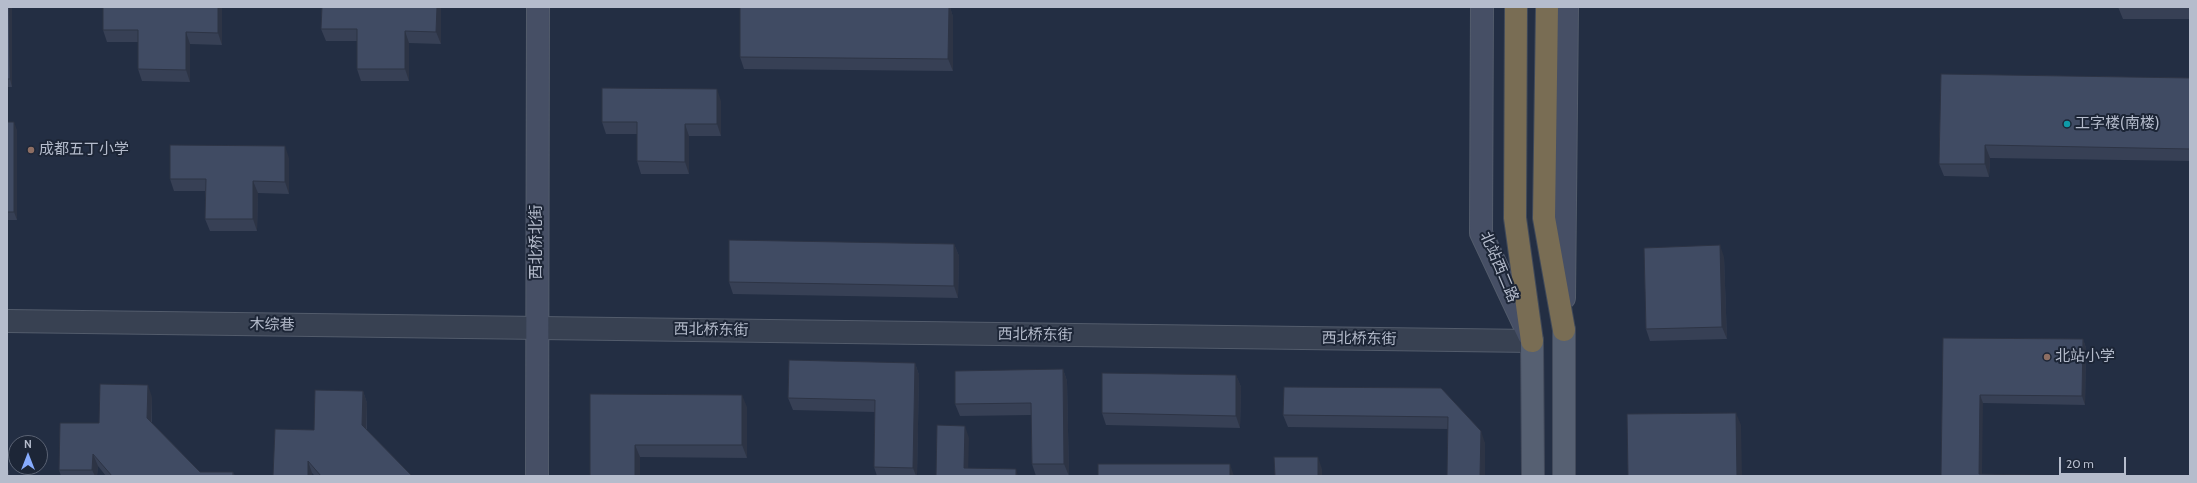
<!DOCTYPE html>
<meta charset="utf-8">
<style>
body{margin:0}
#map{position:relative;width:2197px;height:483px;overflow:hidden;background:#232e43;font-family:Cabin,sans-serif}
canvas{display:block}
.frame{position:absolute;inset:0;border:8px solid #b5bccc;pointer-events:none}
.north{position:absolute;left:8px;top:435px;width:40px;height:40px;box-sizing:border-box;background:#1d2637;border:1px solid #5a6273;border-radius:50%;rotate:0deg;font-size:11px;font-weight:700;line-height:16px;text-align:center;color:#b5bccc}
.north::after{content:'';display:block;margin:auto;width:14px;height:18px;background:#87acff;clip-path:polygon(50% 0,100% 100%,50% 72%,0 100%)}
.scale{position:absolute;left:2059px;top:457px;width:67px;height:18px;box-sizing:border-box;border:2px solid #b5bccc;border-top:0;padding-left:5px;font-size:12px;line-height:14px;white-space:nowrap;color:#b5bccc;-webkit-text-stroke:3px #1d2637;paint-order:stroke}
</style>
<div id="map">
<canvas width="2197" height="483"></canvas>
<div class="frame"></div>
<div class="north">N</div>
<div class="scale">20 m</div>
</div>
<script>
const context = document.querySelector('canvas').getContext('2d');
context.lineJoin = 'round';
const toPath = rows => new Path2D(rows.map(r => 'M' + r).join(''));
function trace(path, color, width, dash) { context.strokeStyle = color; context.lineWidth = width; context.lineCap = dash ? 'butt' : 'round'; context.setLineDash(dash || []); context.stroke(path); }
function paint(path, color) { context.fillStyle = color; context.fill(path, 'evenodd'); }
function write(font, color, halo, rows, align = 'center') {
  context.font = font + ' Cabin,"Noto Sans SC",sans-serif'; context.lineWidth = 4; context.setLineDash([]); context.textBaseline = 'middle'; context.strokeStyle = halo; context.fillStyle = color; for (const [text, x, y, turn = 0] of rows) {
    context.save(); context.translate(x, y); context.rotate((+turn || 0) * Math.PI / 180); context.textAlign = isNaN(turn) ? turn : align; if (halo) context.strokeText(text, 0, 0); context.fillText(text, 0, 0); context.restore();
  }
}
const street = toPath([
 [7,321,1532,341]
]);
const secondary = toPath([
 [1482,7,1481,233,1529,335],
 [1564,298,1567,7],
 [537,476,538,7]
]);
const primary = toPath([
 [1564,330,1564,476],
 [1532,341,1533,476]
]);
const highway = toPath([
 [1516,7,1515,218,1532,341],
 [1547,7,1544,218,1564,330]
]);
const wall = toPath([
 [7,7,12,7,12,87,7,87],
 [103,7,222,7,222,45,190,44,190,82,142,81,138,69,138,42,107,42,103,30],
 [322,7,441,7,441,44,409,43,409,81,361,81,357,69,357,41,326,41,321,29],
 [740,7,950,7,953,17,953,71,744,69,740,57],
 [2118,7,2190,7,2190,19,2123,19],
 [1941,74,2190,78,2190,161,1990,158,1989,177,1944,176,1939,164],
 [721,101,721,136,689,136,689,174,641,174,637,161,637,134,606,134,602,122],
 [7,122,17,130,17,220,7,220],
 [289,158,289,194,258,193,257,231,210,231,205,219,205,191,174,191,170,179],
 [954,244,959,256,958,298,733,294,729,282],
 [1724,257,1727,339,1650,341,1646,329],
 [1943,338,2083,339,2086,348,2085,405,1983,403,1941,476],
 [915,363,919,375,917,476,877,476,874,467,875,412,793,410,788,398],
 [1063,369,1067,381,1069,476,1036,476,1032,464,1031,415,960,416,955,404],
 [1236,375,1241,387,1240,428,1106,425,1102,413],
 [1441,388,1485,443,1485,476,1447,476,1448,429,1288,427,1283,415],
 [363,391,367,403,367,430,412,476,315,476,312,473,312,476,273,476,314,430],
 [590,394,747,407,747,458,640,457,640,476,590,476],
 [152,397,152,423,200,472,233,472,235,476,106,476,98,466,97,476,61,476,59,470,99,423]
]);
const shadedWall = toPath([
 [9,7,12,7,12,87,10,79],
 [218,7,222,7,222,45,218,33],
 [437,7,441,7,441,44,436,32],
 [949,7,950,7,953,17,953,71,948,59],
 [405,31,409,43,409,81,405,69],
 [186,32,190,44,190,82,186,70],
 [717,89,721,101,721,136,717,124],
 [14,122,17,130,17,220,14,212],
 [685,124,689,136,689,174,685,162],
 [1985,145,1990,158,1989,177,1985,164],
 [285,146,289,158,289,194,285,182],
 [253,181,258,193,257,231,253,219],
 [954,244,959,256,958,298,954,286],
 [1720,245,1724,257,1727,339,1722,327],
 [2083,339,2086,348,2085,405,2082,396],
 [915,363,919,375,917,476,916,476,913,468],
 [1063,369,1067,381,1069,476,1064,464],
 [1236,375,1241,387,1240,428,1236,416],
 [148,385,152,397,151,430,147,418],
 [363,391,367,403,366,437,362,425],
 [742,395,747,407,747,458,742,445],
 [1980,395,1983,403,1982,476,1979,474],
 [1736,413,1741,425,1742,476,1737,476],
 [965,426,969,438,968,476,964,468],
 [1481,431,1485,443,1485,476,1480,476],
 [635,445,640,457,640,476,635,476],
 [93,454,98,466,97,476,95,476,92,470],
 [1318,457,1322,469,1322,476,1318,476],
 [308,461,312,473,312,476,308,476],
 [1230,464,1234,476,1230,476],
 [1016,469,1018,476,1016,476]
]);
const building = toPath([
 [7,7,9,7,10,79,7,79,7,7],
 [103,7,218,7,218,33,186,32,186,70,138,69,138,30,103,30,103,7],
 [322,7,437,7,436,32,405,31,405,69,357,69,357,29,321,29,322,7],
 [740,7,949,7,948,59,740,57,740,7],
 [1941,74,2190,78,2190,149,1985,145,1985,164,1939,164,1941,74],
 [602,88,717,89,717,124,685,124,685,162,637,161,637,122,602,122,602,88],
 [7,122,14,122,14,212,7,212,7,122],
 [170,145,285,146,285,182,253,181,253,219,205,219,206,179,170,179,170,145],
 [729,240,954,244,954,286,729,282,729,240],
 [1720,245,1722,327,1646,329,1644,248,1720,245],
 [1943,338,2083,339,2082,396,1980,395,1979,474,2079,476,1941,476,1943,338],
 [789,360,915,363,913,468,874,467,875,400,788,398,789,360],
 [1063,369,1064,464,1032,464,1031,403,955,404,955,371,1063,369],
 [1102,373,1236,375,1236,416,1102,413,1102,373],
 [100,384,148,385,147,418,200,472,233,472,233,476,112,476,93,454,92,470,59,470,60,423,99,423,100,384],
 [1284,387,1441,388,1481,431,1480,476,1447,476,1448,417,1283,415,1284,387],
 [315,390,363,391,362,425,412,476,321,476,308,461,308,476,273,476,275,429,314,430,315,390],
 [590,394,742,395,742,445,635,445,635,476,590,476,590,394],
 [1736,413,1737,476,1628,476,1627,414,1736,413],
 [937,425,965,426,964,468,1016,469,1016,476,936,476,937,425],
 [1274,457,1318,457,1318,476,1275,476,1274,457],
 [1098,464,1230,464,1230,476,1098,476,1098,464],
 [7,470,9,470,9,476,7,476,7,470]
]);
const markers = [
 [2067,124,4,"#0f9aa8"],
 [31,150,4,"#8d6e63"],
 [2047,357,4,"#8d6e63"]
];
const poiNames = [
 ["工字楼(南楼)",2075,124],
 ["成都五丁小学",39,150],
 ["北站小学",2055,357]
];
const streetNames = [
 ["西北桥北街",537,242,-90],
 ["北站西二路",1499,267,67],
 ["木综巷",272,325,1],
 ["西北桥东街",711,330,1],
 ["西北桥东街",1035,335,1],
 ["西北桥东街",1359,339,1]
];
trace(street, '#535c6c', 24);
trace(secondary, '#535c6c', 24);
trace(primary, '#424a5b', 24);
trace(highway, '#404959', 24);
trace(street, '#384152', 22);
trace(secondary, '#464f65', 22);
trace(primary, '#566072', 22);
trace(highway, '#796d54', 22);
paint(wall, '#374055');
paint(shadedWall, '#2d3445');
paint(building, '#404b63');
trace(building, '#2d3445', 1);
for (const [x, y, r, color] of markers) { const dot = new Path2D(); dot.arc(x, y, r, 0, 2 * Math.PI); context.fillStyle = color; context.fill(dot); trace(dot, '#1d2637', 1.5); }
write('15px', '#b5bccc', '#1d2637', poiNames, 'left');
write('15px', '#b5bccc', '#1d2637', streetNames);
</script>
